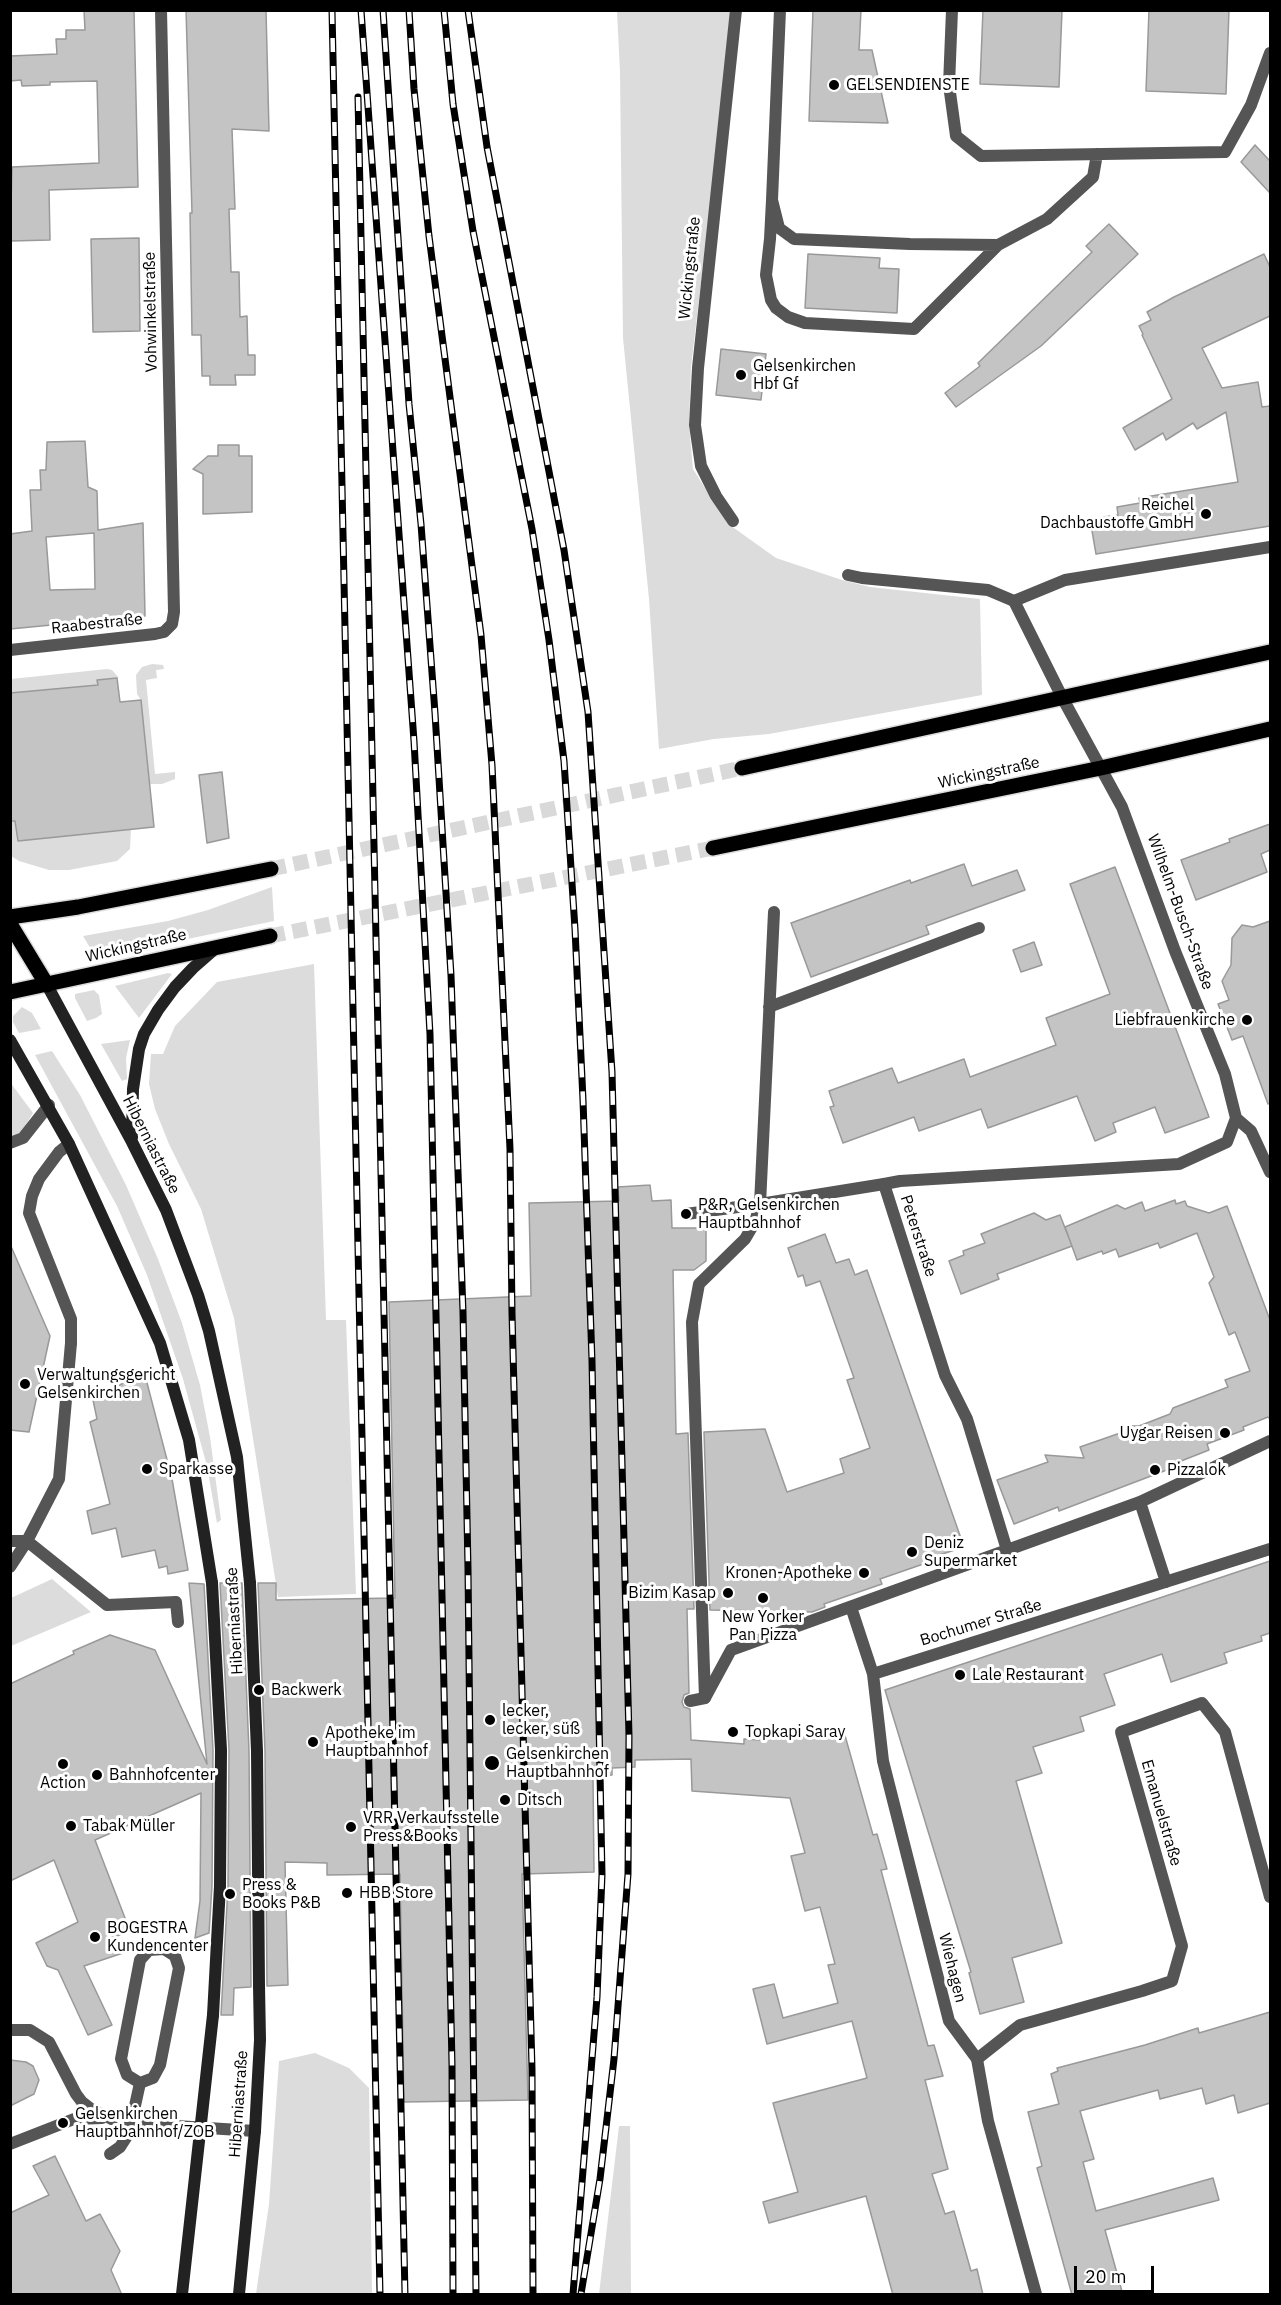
<!DOCTYPE html>
<meta charset="utf-8">
<style>
body{margin:0}
#map{position:relative;width:1281px;height:2305px;overflow:hidden;background:#fff;font-family:"IBM Plex Sans",sans-serif}
canvas{display:block}
.frame{position:absolute;inset:0;border:12px solid #000;pointer-events:none}
.scale{position:absolute;left:1074px;top:2266px;width:80px;height:27px;box-sizing:border-box;border:3px solid #000;border-top:0;padding-left:8px;font-size:18px;line-height:21px;white-space:nowrap;color:#000;-webkit-text-stroke:4px #fff;paint-order:stroke}
</style>
<div id="map">
<canvas width="1281" height="2305"></canvas>
<div class="frame"></div>
<div class="scale">20 m</div>
</div>
<script>
const context = document.querySelector('canvas').getContext('2d');
context.lineJoin = 'round';
function paint(path, color) { context.fillStyle = color; context.fill(path, 'evenodd'); }
const toPath = rows => new Path2D(rows.map(r => 'M' + r).join(''));
function trace(path, color, width, dash) { context.strokeStyle = color; context.lineWidth = width; context.lineCap = dash ? 'butt' : 'round'; context.setLineDash(dash || []); context.stroke(path); }
function write(font, color, halo, rows, align = 'center') {
  context.font = font + ' "IBM Plex Sans",sans-serif'; context.lineWidth = 6; context.setLineDash([]); context.textBaseline = 'middle'; context.strokeStyle = halo; context.fillStyle = color; for (const [text, x, y, turn = 0] of rows) {
    context.save(); context.translate(x, y); context.rotate((+turn || 0) * Math.PI / 180); context.textAlign = isNaN(turn) ? turn : align; if (halo) context.strokeText(text, 0, 0); context.fillText(text, 0, 0); context.restore();
  }
}
const green = toPath([
 [617,11,733,11,691,367,689,424,693,469,727,523,776,558,842,580,870,587,980,599,982,695,769,734,714,739,659,749,649,599,623,338,620,72],
 [152,664,163,665,164,669,156,670,157,678,146,680,155,774,175,772,175,779,162,784,150,784,141,700,137,694,136,675,142,667],
 [107,669,112,670,119,678,97,680,98,685,11,693,11,679],
 [11,821,15,821,18,841,131,829,130,849,117,861,69,870,49,870,19,861,11,856],
 [272,887,274,921,106,956,95,956,83,936,168,921,208,910],
 [314,964,326,1320,346,1320,356,1594,278,1597,234,1318,201,1209,169,1144,155,1109,149,1084,151,1054,163,1054,175,1026,217,982],
 [168,973,172,974,139,1018,115,986],
 [94,990,99,995,102,1014,96,1018,87,1021,75,998,75,994],
 [22,1007,32,1013,41,1029,19,1033,13,1022,13,1016],
 [130,1040,126,1058,127,1079,122,1081,101,1044],
 [52,1051,80,1095,126,1185,158,1259,182,1323,200,1385,210,1437,221,1520,217,1523,207,1466,183,1379,147,1275,117,1206,35,1055],
 [10,1082,33,1113,22,1131,11,1139],
 [52,1579,91,1612,11,1646,11,1598],
 [315,2053,349,2068,369,2088,372,2294,256,2294,269,2204,279,2061],
 [619,2126,630,2126,631,2294,599,2294]
]);
const building = toPath([
 [84,10,134,10,138,187,49,190,50,240,10,241,12,167,99,163,97,81,50,82,50,85,22,86,21,80,10,81,10,56,57,54,56,39,66,39,66,30,85,30,84,10],
 [186,10,266,10,269,131,232,129,235,209,229,209,231,272,239,272,240,317,247,316,248,355,255,355,255,375,235,375,236,385,210,385,210,376,202,376,201,335,192,335,190,213,192,213,186,10],
 [813,10,861,10,859,50,872,50,888,123,809,121,813,10],
 [983,10,1062,10,1059,87,980,84,983,10],
 [1149,10,1229,10,1226,94,1146,91,1149,10],
 [1255,145,1270,161,1270,193,1241,162,1255,145],
 [1109,224,1138,254,1041,346,956,407,945,393,980,366,978,363,1092,252,1086,246,1109,224],
 [139,238,140,331,93,332,91,239,139,238],
 [808,254,880,258,879,268,899,269,897,313,805,308,808,254],
 [1264,254,1270,267,1270,316,1202,348,1222,388,1258,382,1262,407,1270,406,1270,526,1096,554,1090,519,1118,515,1117,507,1140,503,1139,498,1238,482,1226,412,1197,429,1193,423,1166,440,1163,433,1135,450,1123,428,1172,399,1142,335,1143,334,1139,326,1151,320,1147,312,1174,297,1264,254],
 [721,349,766,354,761,400,716,395,721,349],
 [85,441,88,487,97,491,98,530,143,523,145,616,10,629,10,534,32,531,30,490,41,490,40,470,46,470,47,442,85,441],
 [94,533,95,589,50,590,46,537,94,533],
 [218,445,239,445,239,456,252,456,252,512,203,514,203,474,193,469,208,456,218,456,218,445],
 [117,678,120,702,141,700,154,827,18,841,15,821,10,821,10,693,98,685,97,680,117,678],
 [222,772,229,838,207,843,199,775,222,772],
 [1270,824,1270,850,1261,854,1267,872,1196,900,1181,860,1230,842,1229,839,1270,824],
 [964,864,972,886,1017,870,1025,890,926,926,929,934,811,977,791,923,910,880,911,883,964,864],
 [1115,867,1209,1117,1165,1133,1155,1107,1113,1123,1116,1132,1095,1141,1077,1096,988,1128,981,1109,919,1131,914,1117,843,1143,830,1107,834,1106,829,1091,892,1068,898,1083,964,1059,970,1077,1056,1045,1046,1018,1110,994,1070,884,1115,867],
 [1270,921,1270,1103,1268,1104,1243,1036,1232,1040,1218,1004,1229,1000,1222,981,1231,965,1232,938,1242,925,1253,927,1270,921],
 [1034,942,1042,965,1021,972,1013,950,1034,942],
 [650,1185,652,1201,671,1200,672,1228,706,1228,706,1261,694,1270,673,1270,676,1434,688,1433,694,1609,687,1609,689,1693,684,1695,682,1702,684,1707,690,1709,691,1740,744,1744,744,1739,760,1740,760,1733,820,1738,844,1732,873,1835,877,1834,887,1869,881,1870,928,2046,934,2045,943,2076,925,2080,948,2169,932,2174,945,2214,954,2211,971,2271,977,2269,983,2295,893,2295,866,2196,769,2223,763,2202,798,2192,773,2103,867,2078,852,2021,767,2044,753,1989,774,1984,783,2018,838,2003,828,1965,835,1964,820,1907,805,1911,791,1856,805,1853,790,1798,692,1791,691,1759,635,1760,635,1767,612,1768,612,1775,593,1776,594,1872,522,1874,528,2100,404,2102,400,1874,327,1875,327,1863,285,1862,288,1985,267,1986,265,1751,258,1583,276,1583,276,1600,395,1598,389,1302,531,1296,529,1203,619,1201,618,1187,650,1185],
 [1175,1200,1176,1204,1185,1201,1187,1206,1209,1213,1227,1206,1270,1320,1270,1419,1268,1417,1243,1427,1244,1430,1207,1444,1209,1450,1171,1465,1172,1468,1059,1511,1058,1507,1014,1524,997,1480,1048,1462,1045,1455,1084,1458,1080,1447,1123,1432,1121,1426,1139,1426,1170,1414,1173,1408,1228,1387,1225,1380,1250,1371,1235,1332,1229,1335,1209,1283,1214,1277,1197,1233,1160,1248,1158,1243,1119,1257,1116,1249,1103,1254,1102,1251,1077,1260,1065,1227,1117,1205,1125,1209,1142,1202,1145,1211,1175,1200],
 [1034,1213,1046,1220,1060,1215,1072,1246,997,1274,999,1279,961,1294,949,1261,964,1255,963,1251,985,1243,981,1234,1034,1213],
 [825,1234,836,1263,849,1259,855,1275,867,1270,964,1547,930,1558,932,1561,880,1579,882,1584,824,1604,825,1607,812,1612,710,1610,704,1432,765,1429,787,1492,844,1473,840,1459,870,1448,847,1380,854,1378,820,1281,806,1286,803,1275,798,1277,788,1248,825,1234],
 [10,1244,50,1336,29,1432,10,1430,10,1244],
 [146,1379,172,1479,188,1570,168,1574,167,1566,159,1568,155,1550,122,1557,116,1528,92,1534,87,1511,110,1504,90,1422,97,1419,93,1400,106,1397,104,1390,122,1384,122,1382,146,1379],
 [1270,1561,1270,1633,1261,1636,1262,1641,1224,1653,1227,1663,1171,1682,1162,1654,1104,1674,1115,1705,1080,1717,1084,1731,1033,1747,1042,1773,1016,1781,1062,1943,1012,1958,1024,2002,980,2014,969,1973,971,1972,885,1690,1270,1561],
 [189,1583,204,1584,213,1750,212,1886,209,1933,195,1938,200,1901,201,1793,95,1840,130,1931,117,1936,123,1953,84,1966,112,2025,88,2035,58,1970,47,1966,36,1943,78,1922,54,1860,10,1881,10,1684,74,1654,73,1651,110,1635,155,1650,207,1764,189,1583],
 [220,1583,242,1583,249,1751,251,1987,234,1988,233,2015,221,2015,228,1886,229,1750,220,1583],
 [1270,2012,1270,2103,1238,2113,1234,2095,1206,2104,1202,2088,1160,2099,1158,2090,1080,2111,1094,2159,1083,2162,1096,2211,1213,2178,1219,2200,1105,2230,1123,2295,1072,2295,1037,2168,1042,2166,1028,2112,1059,2104,1051,2074,1058,2071,1057,2068,1145,2045,1198,2028,1199,2033,1270,2012],
 [10,2060,26,2062,33,2066,39,2080,34,2094,10,2106,10,2060],
 [55,2156,86,2221,100,2214,120,2251,111,2270,122,2295,10,2295,10,2213,49,2195,33,2166,55,2156]
]);
const primaryTunnel = toPath([
 [271,869,742,768],
 [270,936,713,848]
]);
const lane = toPath([
 [952,10,949,85,956,136,981,156,1225,152,1251,105,1270,53],
 [772,200,779,228,794,239,910,244,998,245,914,329,805,323,788,317,776,308,771,300,766,275,770,239,772,200,780,10],
 [998,245,1047,219,1093,177,1097,154],
 [733,521,716,496,701,466,695,425,698,368,736,10],
 [848,575,862,578,988,590,1014,601,1065,580,1270,547],
 [769,1007,979,928],
 [10,1143,23,1138,49,1105],
 [69,1144,59,1152,39,1179,32,1196,29,1213,71,1319,71,1343],
 [686,1214,760,1204,774,912],
 [705,1698,692,1322,699,1284,745,1239,755,1222,760,1204,884,1184],
 [164,1949,175,1956,179,1968,160,2065,153,2078,140,2083,127,2075,121,2059,140,1960,149,1950,164,1949],
 [10,2030,30,2030,49,2042,76,2094,82,2102,91,2109,112,2119],
 [977,2059,1020,2025,1142,1991,1172,1981,1182,1946,1121,1732,1202,1703,1225,1732,1270,1897],
 [176,2126,255,2131],
 [10,2144,74,2119,102,2118],
 [110,2154,120,2147,129,2133,140,2083]
]);
const street = toPath([
 [1014,601,1063,699,1122,807,1175,951,1225,1074,1236,1118,1251,1131,1270,1172],
 [10,650,155,634,164,632,172,624,174,612,161,10],
 [1140,1502,1166,1582],
 [10,1541,27,1541],
 [27,1541,107,1605,176,1602,178,1622],
 [1007,1550,967,1419,945,1375,884,1184,900,1181,1179,1164,1227,1142,1236,1118],
 [10,1567,27,1541,59,1479,71,1343],
 [851,1607,873,1674,1270,1549],
 [873,1674,883,1761,949,2021,977,2059,988,2121,1036,2294],
 [690,1701,705,1698,731,1650,1140,1502,1270,1441]
]);
const secondary = toPath([
 [47,985,132,1142,166,1210,198,1295,209,1331,237,1457,250,1583],
 [10,1040,69,1144,160,1343,189,1440,212,1583],
 [132,1138,133,1089,139,1049,144,1034,158,1010,175,987,193,968,217,947],
 [182,2294,213,2015],
 [239,2294,255,2131,260,2040,259,1986]
]);
const primary = toPath([
 [742,768,1270,652],
 [713,848,1101,768,1270,729],
 [10,917,78,907,271,869],
 [10,924,47,985],
 [10,992,270,936]
]);
const rail = toPath([
 [332,10,380,2294],
 [361,10,414,741,430,1034,452,2064,453,2294],
 [383,10,409,404,421,524,435,713,451,975,463,1312,468,1569,476,2294],
 [409,10,414,89,429,236,481,635,492,765,510,1149,512,1313,532,2069,533,2294],
 [444,10,453,104,473,231,532,529,549,640,564,761,575,929,583,1100,592,1361,602,1875,597,1997,573,2294],
 [468,10,487,147,564,550,588,712,612,1072,629,1736,628,1874,614,2059,600,2179,581,2294],
 [358,97,405,2294]
]);
const laneBridge = toPath([
 [112,2119,176,2126]
]);
const secondaryBridge = toPath([
 [212,1583,221,1750,220,1886,213,2015],
 [250,1583,257,1751,259,1986]
]);
const markers = [
 [834,85,6,"#000"],
 [741,375,6,"#000"],
 [1206,514,6,"#000"],
 [1247,1020,6,"#000"],
 [686,1214,6,"#000"],
 [25,1384,6,"#000"],
 [1225,1433,6,"#000"],
 [147,1469,6,"#000"],
 [1155,1470,6,"#000"],
 [912,1552,6,"#000"],
 [864,1573,6,"#000"],
 [728,1593,6,"#000"],
 [763,1598,6,"#000"],
 [960,1675,6,"#000"],
 [259,1690,6,"#000"],
 [490,1720,6,"#000"],
 [733,1732,6,"#000"],
 [313,1742,6,"#000"],
 [492,1763,8,"#000"],
 [63,1764,6,"#000"],
 [97,1775,6,"#000"],
 [505,1800,6,"#000"],
 [71,1826,6,"#000"],
 [351,1827,6,"#000"],
 [347,1893,6,"#000"],
 [230,1894,6,"#000"],
 [95,1937,6,"#000"],
 [63,2123,6,"#000"]
];
const poiNames = [
 ["GELSENDIENSTE",846,85],
 ["Gelsenkirchen",753,366],
 ["Hbf Gf",753,384],
 ["Reichel",1194,505,"right"],
 ["Dachbaustoffe GmbH",1194,523,"right"],
 ["Liebfrauenkirche",1235,1020,"right"],
 ["P&R, Gelsenkirchen",698,1205],
 ["Hauptbahnhof",698,1223],
 ["Verwaltungsgericht",37,1375],
 ["Gelsenkirchen",37,1393],
 ["Uygar Reisen",1213,1433,"right"],
 ["Sparkasse",159,1469],
 ["Pizzalok",1167,1470],
 ["Deniz",924,1543],
 ["Supermarket",924,1561],
 ["Kronen-Apotheke",852,1573,"right"],
 ["Bizim Kasap",716,1593,"right"],
 ["New Yorker",763,1617,"center"],
 ["Pan Pizza",763,1635,"center"],
 ["Lale Restaurant",972,1675],
 ["Backwerk",271,1690],
 ["lecker,",502,1711],
 ["lecker, süß",502,1729],
 ["Topkapi Saray",745,1732],
 ["Apotheke im",325,1733],
 ["Hauptbahnhof",325,1751],
 ["Gelsenkirchen",506,1754],
 ["Hauptbahnhof",506,1772],
 ["Bahnhofcenter",109,1775],
 ["Action",63,1783,"center"],
 ["Ditsch",517,1800],
 ["VRR Verkaufsstelle",363,1818],
 ["Press&Books",363,1836],
 ["Tabak Müller",83,1826],
 ["Press &",242,1885],
 ["Books P&B",242,1903],
 ["HBB Store",359,1893],
 ["BOGESTRA",107,1928],
 ["Kundencenter",107,1946],
 ["Gelsenkirchen",75,2114],
 ["Hauptbahnhof/ZOB",75,2132]
];
const streetNames = [
 ["Wickingstraße",690,268,-84],
 ["Vohwinkelstraße",151,312,-91],
 ["Raabestraße",97,624,-6],
 ["Wickingstraße",989,773,-12],
 ["Wilhelm-Busch-Straße",1180,912,70],
 ["Wickingstraße",136,946,-13],
 ["Hiberniastraße",151,1145,63],
 ["Peterstraße",918,1236,72],
 ["Hiberniastraße",235,1621,-93],
 ["Bochumer Straße",981,1623,-17],
 ["Emanuelstraße",1161,1813,74],
 ["Wiehagen",952,1968,76],
 ["Hiberniastraße",239,2104,-86]
];
paint(green, '#dcdcdc');
paint(building, '#c4c4c4');
trace(building, '#999', 1.5);
trace(primaryTunnel, '#d9d9d9', 15, [15, 8]);
trace(primary, '#dbdbdb', 18);
trace(lane, '#555', 12);
trace(street, '#555', 12);
trace(secondary, '#222', 12);
trace(primary, '#000', 15);
trace(rail, '#000', 7);
trace(rail, '#fff', 4.5, [14]);
trace(laneBridge, '#555', 12);
trace(secondaryBridge, '#222', 12);
for (const [x, y, r, color] of markers) { const dot = new Path2D(); dot.arc(x, y, r, 0, 2 * Math.PI); context.fillStyle = color; context.fill(dot); trace(dot, '#fff', 2); }
write('16px', '#000', '#fff', poiNames, 'left');
write('16px', '#000', '#fff', streetNames);
</script>
